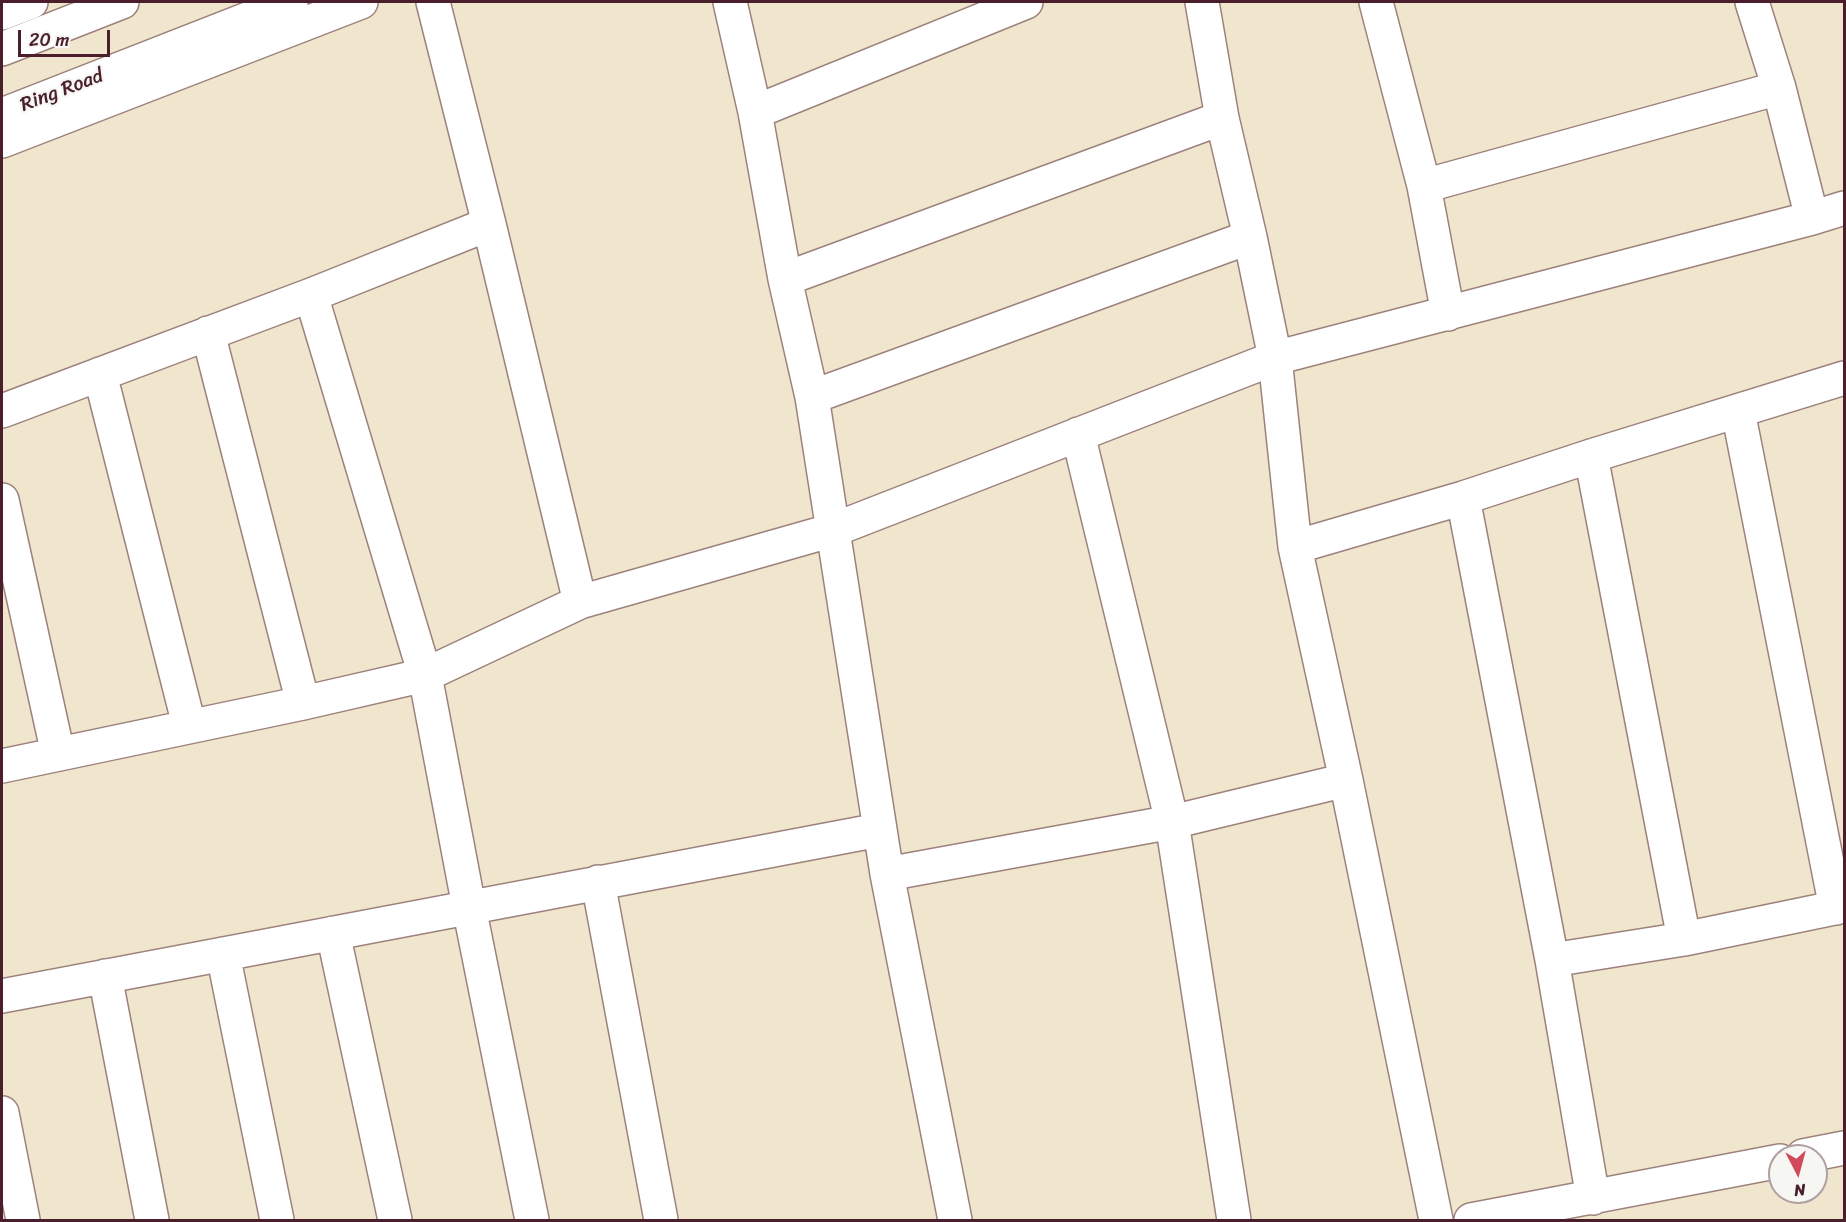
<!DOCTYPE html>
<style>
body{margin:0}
#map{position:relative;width:1846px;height:1222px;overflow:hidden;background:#f0e6ce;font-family:Sriracha,sans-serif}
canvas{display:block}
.frame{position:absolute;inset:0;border:3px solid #4a1f2b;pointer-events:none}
.north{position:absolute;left:1768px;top:1144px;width:60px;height:60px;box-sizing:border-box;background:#f6f6f2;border:2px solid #b1a0a2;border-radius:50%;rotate:174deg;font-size:16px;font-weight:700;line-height:24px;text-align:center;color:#4a1f2b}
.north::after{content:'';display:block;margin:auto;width:21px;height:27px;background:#d1495b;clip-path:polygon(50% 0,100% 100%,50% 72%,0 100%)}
.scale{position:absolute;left:18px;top:30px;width:92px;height:27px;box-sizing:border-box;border:3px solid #4a1f2b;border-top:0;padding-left:8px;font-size:18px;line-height:21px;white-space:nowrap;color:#4a1f2b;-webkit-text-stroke:4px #f6f6f2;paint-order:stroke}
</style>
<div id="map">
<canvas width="1846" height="1222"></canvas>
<div class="frame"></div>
<div class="north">N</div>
<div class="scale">20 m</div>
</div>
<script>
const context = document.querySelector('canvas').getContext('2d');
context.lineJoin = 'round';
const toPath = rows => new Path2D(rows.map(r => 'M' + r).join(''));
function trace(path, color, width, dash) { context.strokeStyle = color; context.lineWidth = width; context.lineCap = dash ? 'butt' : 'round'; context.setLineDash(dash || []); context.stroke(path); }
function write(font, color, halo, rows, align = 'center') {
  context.font = font + ' Sriracha,sans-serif'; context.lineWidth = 4.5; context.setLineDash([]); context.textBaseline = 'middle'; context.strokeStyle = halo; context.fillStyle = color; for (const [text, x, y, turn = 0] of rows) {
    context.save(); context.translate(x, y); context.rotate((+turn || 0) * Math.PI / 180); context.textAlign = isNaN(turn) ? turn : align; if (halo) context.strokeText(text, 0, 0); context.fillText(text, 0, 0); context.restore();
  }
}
const street = toPath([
 [433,2,489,224,580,602],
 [730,2,755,112,785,279,812,397,887,874,955,1220],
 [1202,2,1222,118,1250,237,1275,358,1295,547,1346,780,1436,1220],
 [1376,2,1424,186,1448,314],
 [1752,2,1779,88,1812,218],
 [755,112,1026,2],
 [1424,186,1779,88],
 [785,279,1222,118],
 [311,295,425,675,469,907,532,1220],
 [208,333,303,703],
 [100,374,189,725],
 [812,397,1250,237],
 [2,411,311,295,489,224],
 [1738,411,1836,908],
 [1078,434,1172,822,1234,1220],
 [1591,456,1684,939],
 [1463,498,1552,960,1593,1198],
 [2,500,58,754],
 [1295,547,1463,498,1591,456,1844,378],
 [2,766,303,703,425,675,580,602,833,530,1275,358,1812,218,1844,208],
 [887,874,1172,822,1346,780],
 [598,882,661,1220],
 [333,933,395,1220],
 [223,954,277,1220],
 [1552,960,1684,939,1844,906],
 [105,976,152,1220],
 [2,996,879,830],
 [2,1113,23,1220],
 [1803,1156,1844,1148],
 [1471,1220,1780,1161]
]);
const secondary = toPath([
 [2,13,31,2],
 [2,141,361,2]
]);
const highway = toPath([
 [2,49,122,2],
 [2,115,291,2]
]);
const streetNames = [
 ["Ring Road",62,91,-21]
];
trace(street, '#9d827c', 36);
trace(secondary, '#9d827c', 36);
trace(highway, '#9d827c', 36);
trace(street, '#fff', 33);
trace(secondary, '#fff', 33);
trace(highway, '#fff', 33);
write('20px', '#4a1f2b', '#f6f6f2', streetNames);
</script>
